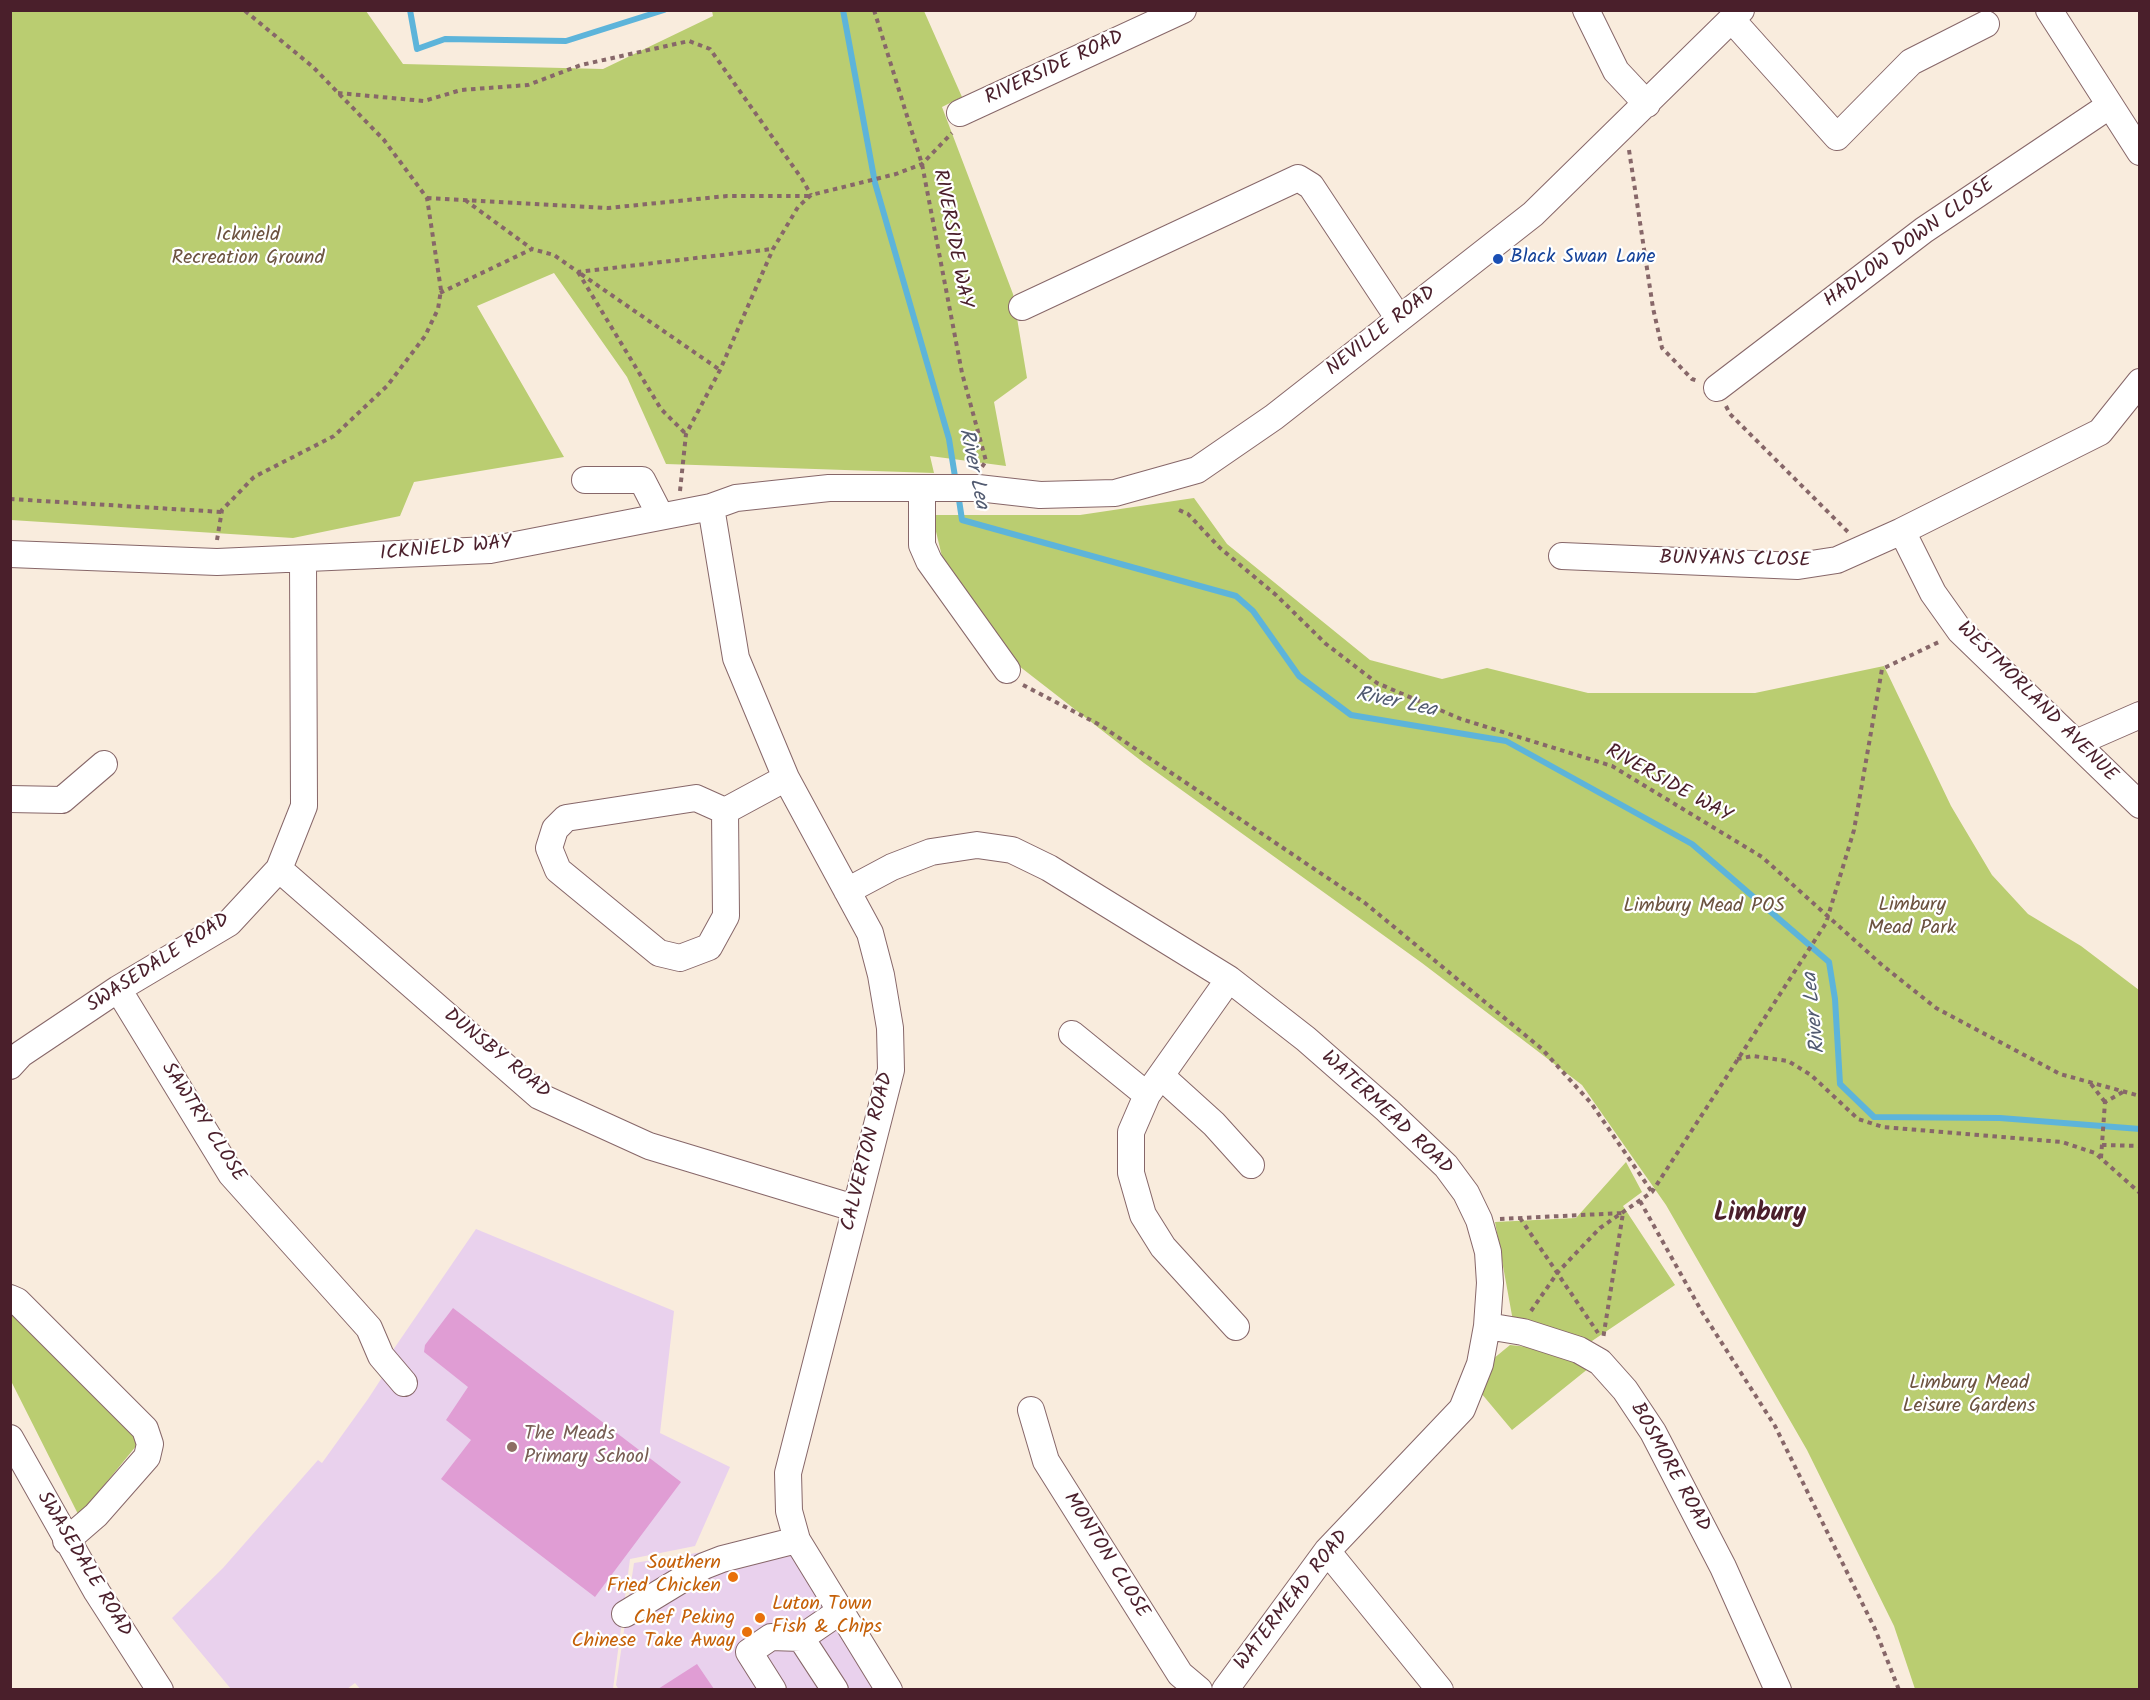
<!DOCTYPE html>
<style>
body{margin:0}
#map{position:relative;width:2150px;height:1700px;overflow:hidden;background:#f9ecdd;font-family:Kalam,sans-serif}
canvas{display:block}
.frame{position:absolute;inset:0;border:12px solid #4a1f2b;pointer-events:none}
</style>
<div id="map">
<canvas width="2150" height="1700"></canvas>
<div class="frame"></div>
</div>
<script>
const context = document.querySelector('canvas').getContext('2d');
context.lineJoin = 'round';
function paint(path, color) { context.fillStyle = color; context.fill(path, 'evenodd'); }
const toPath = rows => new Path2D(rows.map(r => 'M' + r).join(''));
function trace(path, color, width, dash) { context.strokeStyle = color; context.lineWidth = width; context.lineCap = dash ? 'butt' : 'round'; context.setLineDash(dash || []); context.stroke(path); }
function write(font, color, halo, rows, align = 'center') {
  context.font = font + ' Kalam,sans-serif'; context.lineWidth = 4.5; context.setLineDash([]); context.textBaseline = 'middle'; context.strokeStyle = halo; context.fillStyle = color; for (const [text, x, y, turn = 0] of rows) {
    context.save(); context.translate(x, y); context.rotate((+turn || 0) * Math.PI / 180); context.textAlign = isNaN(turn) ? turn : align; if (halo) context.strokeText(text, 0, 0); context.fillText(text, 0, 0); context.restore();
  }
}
const built = toPath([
 [476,1229,674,1311,660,1433,730,1467,695,1546,630,1559,613,1689,361,1690,355,1683,347,1689,231,1689,172,1618,223,1568,318,1460,322,1463,368,1399,383,1376,380,1369],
 [784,1539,877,1689,619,1690,616,1685,634,1563]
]);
const green = toPath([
 [10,11,366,11,403,64,603,69,713,16,712,11,924,11,962,97,942,107,1013,294,1027,378,994,402,1006,466,930,456,934,473,666,464,627,377,554,273,477,306,564,457,414,482,400,516,293,538,11,520],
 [1194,498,1227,544,1370,660,1442,679,1487,668,1588,693,1755,693,1884,666,1951,806,1992,875,2028,914,2081,946,2139,990,2139,1689,1915,1689,1894,1626,1807,1450,1666,1205,1582,1085,1422,963,1144,763,1019,666,945,569,932,515,1080,515],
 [1626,1162,1642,1192,1623,1206,1675,1285,1589,1343,1513,1321,1495,1222,1576,1218],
 [10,1308,141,1440,79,1516,11,1381],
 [1510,1345,1555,1350,1589,1368,1512,1430,1481,1393,1493,1359]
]);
const stream = toPath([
 [410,10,417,49,445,39,566,41,664,10],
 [843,10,875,183,949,439,956,483],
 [958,493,962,520,1236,596,1253,611,1299,676,1351,715,1506,741,1692,844,1829,962,1835,999,1840,1084,1874,1117,2000,1118,2140,1129]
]);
const building = toPath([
 [453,1308,681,1482,595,1597,441,1479,471,1440,446,1420,468,1387,424,1352,425,1345],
 [697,1664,714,1689,658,1689]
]);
const path = toPath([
 [874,10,922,164,962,373,986,461,982,467],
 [338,93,424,101,461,90,528,85,581,65,689,41,710,49,802,179,811,195],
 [1629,150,1653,308,1662,348,1692,379,1698,381],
 [427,198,608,208,727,196,809,196],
 [465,200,532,249],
 [578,272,661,409,686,434],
 [581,274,720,370],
 [440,293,532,249,554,255,578,272,772,249],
 [1726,406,1730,414,1848,532],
 [680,491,686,434,720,370,773,249,798,207,811,195,896,174,922,164,952,133],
 [10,499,222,512],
 [1179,510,1188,514,1220,548,1276,595,1326,644,1377,683,1461,719,1612,766,1762,857,1882,965,1936,1008,2060,1074,2140,1096],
 [217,540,222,510,254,477,334,436,387,386,425,336,438,309,441,290,427,198,384,140,313,67,244,10],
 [1023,685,1100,725,1365,903,1542,1049,1591,1103,1652,1192],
 [1737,1059,1753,1056,1788,1061,1811,1075,1858,1119,1883,1127,2062,1142,2095,1153,2140,1193],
 [2091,1084,2105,1102],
 [2102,1145,2140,1146],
 [2101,1158,2105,1102,2123,1092],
 [1640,1201,1702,1312,1775,1426,1875,1629,1899,1690],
 [1520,1218,1598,1333],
 [1500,1219,1623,1213,1603,1339],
 [1531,1311,1558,1272,1600,1228,1652,1192,1826,923,1854,830,1882,669,1941,641]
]);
const minor = toPath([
 [1586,10,1616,71,1647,104],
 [2049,10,2140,152],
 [1732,20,1837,137,1911,62,1986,24],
 [960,113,1183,10],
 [1022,307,1298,178,1311,186,1399,319],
 [2140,382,2100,432,1902,531,1933,593,1960,631,2140,805],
 [1717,388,1924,230,2109,106],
 [585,480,642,480,660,515],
 [922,488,922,545,929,561,1007,670],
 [711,507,736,658,786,778,870,933,881,975,890,1028,891,1070,788,1473,789,1511,797,1540,889,1690],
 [10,554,217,562,490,550,711,507,736,498,829,488,978,488,1040,495,1115,493,1197,470,1274,417,1533,214,1741,10],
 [1562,556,1798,566,1837,560,1902,531],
 [2076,743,2140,715],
 [10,799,62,800,104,764],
 [725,811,696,798,566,818,555,829,549,848,558,870,659,953,680,958,709,947,726,916,725,811,786,778],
 [279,869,539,1096,649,1146,854,1208],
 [847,891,892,867,931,852,977,845,1012,850,1049,868,1229,979,1306,1039,1387,1110,1446,1166,1466,1193,1479,1220,1488,1252,1490,1283,1487,1326,1480,1364,1462,1409,1327,1551,1225,1690],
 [1229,979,1147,1095,1131,1132,1131,1173,1143,1215,1163,1247,1236,1327],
 [118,989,231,1174,369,1328,381,1356,404,1383],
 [1072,1034,1147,1095],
 [10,1066,21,1054,118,989,229,923,279,869,304,806,303,560],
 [1161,1076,1214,1124,1251,1165],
 [10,1298,17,1301,145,1429,150,1444,147,1457,96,1515,66,1541],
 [1487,1326,1523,1332,1579,1350,1600,1362,1625,1390,1653,1432,1723,1567,1778,1690],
 [1031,1410,1046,1461,1180,1674,1199,1690],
 [10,1438,97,1592,160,1690],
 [1327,1551,1440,1690],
 [625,1614,704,1566,722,1559,797,1540],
 [801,1638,835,1690],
 [773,1690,749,1652,771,1637,801,1638,839,1612]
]);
const markers = [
 [1498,259,6,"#1a4fb4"],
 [512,1447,6,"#8d6e63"],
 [733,1577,6,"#e8710a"],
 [760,1618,6,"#e8710a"],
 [747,1632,6,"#e8710a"]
];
const streetNames = [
 ["RIVERSIDE ROAD",1055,69,-25],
 ["RIVERSIDE WAY",951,239,79],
 ["HADLOW DOWN CLOSE",1910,244,-36],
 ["NEVILLE ROAD",1382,332,-38],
 ["ICKNIELD WAY",446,550,-5],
 ["BUNYANS CLOSE",1735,561,1],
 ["WESTMORLAND AVENUE",2036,703,45],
 ["RIVERSIDE WAY",1668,785,29],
 ["SWASEDALE ROAD",159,964,-33],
 ["DUNSBY ROAD",496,1055,39],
 ["WATERMEAD ROAD",1386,1114,43],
 ["SAWTRY CLOSE",202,1123,57],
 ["CALVERTON ROAD",869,1152,-76],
 ["BOSMORE ROAD",1669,1468,61],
 ["MONTON CLOSE",1105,1556,58],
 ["SWASEDALE ROAD",83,1565,59],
 ["WATERMEAD ROAD",1293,1601,-52]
];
const parkNames = [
 ["Icknield",248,237],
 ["Recreation Ground",248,260],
 ["Limbury",1912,907],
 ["Mead Park",1912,930],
 ["Limbury Mead POS",1704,908],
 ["Limbury Mead",1969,1385],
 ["Leisure Gardens",1969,1408]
];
const transitNames = [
 ["Black Swan Lane",1510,259]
];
const educationNames = [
 ["The Meads",524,1436],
 ["Primary School",524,1459]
];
const foodNames = [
 ["Southern",721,1565],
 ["Fried Chicken",721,1588],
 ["Luton Town",772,1606,"left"],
 ["Fish & Chips",772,1629,"left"],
 ["Chef Peking",735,1620],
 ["Chinese Take Away",735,1643]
];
const waterNames = [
 ["River Lea",972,469,78],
 ["River Lea",1396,704,12],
 ["River Lea",1816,1013,-96]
];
const districtNames = [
 ["Limbury",1760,1216]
];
paint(built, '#e9d1ed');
paint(green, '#bacd71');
trace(stream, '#5db4da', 6);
paint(building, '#e09dd4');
trace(minor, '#876769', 28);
trace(path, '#876769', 4, [4.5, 4.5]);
trace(minor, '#fff', 26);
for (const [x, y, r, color] of markers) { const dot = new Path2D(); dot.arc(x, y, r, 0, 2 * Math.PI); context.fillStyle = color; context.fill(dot); trace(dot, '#fff', 2); }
write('20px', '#4a1f2b', '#fff', streetNames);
write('20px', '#6c5340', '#fff', parkNames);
write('20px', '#164399', '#fff', transitNames, 'left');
write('20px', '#785e54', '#fff', educationNames, 'left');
write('20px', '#c56008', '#fff', foodNames, 'right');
write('italic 21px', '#525b71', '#fff', waterNames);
write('bold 26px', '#4a1f2b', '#fff', districtNames);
</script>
